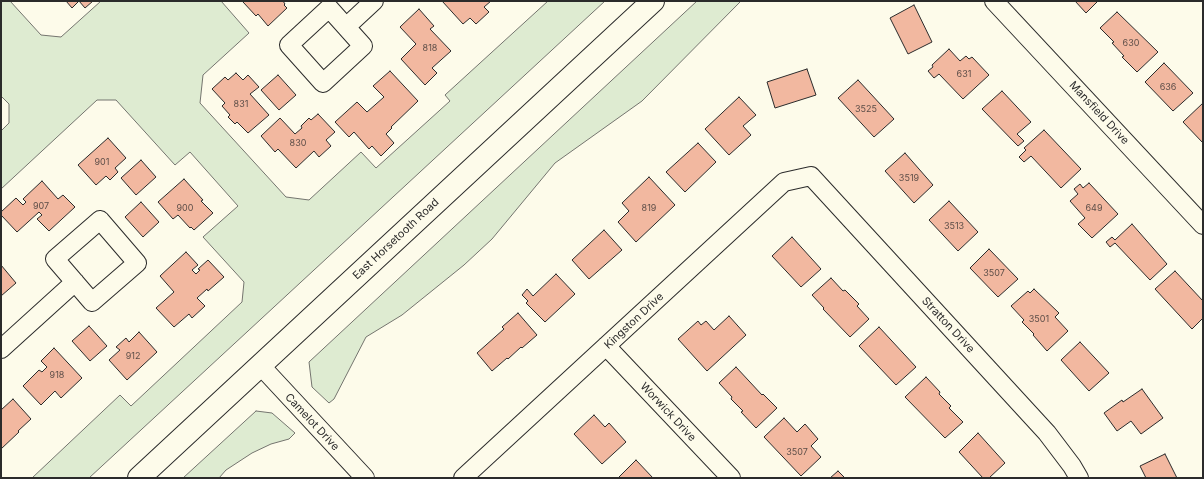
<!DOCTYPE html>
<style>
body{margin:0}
#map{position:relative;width:1204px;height:479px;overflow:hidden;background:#fdfbea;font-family:Inter,sans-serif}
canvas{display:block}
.frame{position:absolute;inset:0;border:2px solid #2b2b2b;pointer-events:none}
</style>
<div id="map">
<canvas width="1204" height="479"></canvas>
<div class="frame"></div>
</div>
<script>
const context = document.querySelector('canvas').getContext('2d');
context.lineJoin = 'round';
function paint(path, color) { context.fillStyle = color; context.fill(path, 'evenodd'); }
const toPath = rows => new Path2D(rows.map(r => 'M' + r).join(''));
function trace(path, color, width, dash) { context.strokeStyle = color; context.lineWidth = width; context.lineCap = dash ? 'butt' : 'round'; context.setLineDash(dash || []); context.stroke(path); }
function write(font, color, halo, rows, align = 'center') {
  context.font = font + ' Inter,sans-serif'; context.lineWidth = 3; context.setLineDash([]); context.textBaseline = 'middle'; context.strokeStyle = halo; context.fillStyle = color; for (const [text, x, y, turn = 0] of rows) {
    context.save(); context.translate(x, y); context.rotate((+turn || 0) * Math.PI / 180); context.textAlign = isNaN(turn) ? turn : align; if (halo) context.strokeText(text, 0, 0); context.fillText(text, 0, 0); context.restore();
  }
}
const green = toPath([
 [1,1,10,1,41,35,61,37,101,1,221,1,249,33,203,75,200,103,286,197,309,200,361,152,376,168,450,101,445,95,548,1,605,1,89,478,32,478,120,395,131,406,242,302,244,282,203,237,238,206,190,152,175,165,116,100,97,100,1,189,1,131,9,123,9,104,1,96,1,1],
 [697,1,741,1,642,101,555,163,492,239,464,265,402,315,366,337,334,399,329,403,312,387,309,362,697,1],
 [256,411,272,413,295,433,289,439,271,444,252,453,226,470,219,478,183,478,256,411]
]);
const building = toPath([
 [66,1,93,1,85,8,79,1,72,8,66,1],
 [244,1,283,1,285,4,284,5,287,8,268,26,258,14,256,16,243,2,244,1],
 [442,1,491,1,484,7,489,12,476,24,470,18,463,24,442,1],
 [1075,1,1098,1,1086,13,1075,1],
 [914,5,932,42,908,54,890,18,914,5],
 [419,9,434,26,430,29,451,51,432,68,437,73,425,85,401,59,416,44,400,27,419,9],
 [1117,12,1158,52,1137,72,1122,57,1124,56,1112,43,1114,42,1100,28,1117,12],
 [949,49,960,61,966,56,969,59,972,57,989,75,963,99,939,74,934,78,928,71,933,67,932,65,949,49],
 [1164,63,1193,93,1173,111,1145,82,1164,63],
 [807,69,816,95,775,108,767,82,807,69],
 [390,71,418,101,391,127,392,128,386,134,394,143,381,156,372,146,369,149,354,132,349,137,335,122,357,102,367,112,384,97,373,86,390,71],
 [236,73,243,80,248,75,259,87,250,94,269,115,248,133,237,122,235,124,228,117,230,115,222,106,225,103,212,89,225,77,228,80,236,73],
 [278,75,296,95,279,110,261,90,278,75],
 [858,80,894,119,874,137,838,98,858,80],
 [1002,91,1031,122,1017,134,1024,141,1018,146,982,109,1002,91],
 [739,97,756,115,743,126,751,135,729,155,705,129,739,97],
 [1203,103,1203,143,1183,122,1203,103],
 [318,114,335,132,326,140,331,146,319,157,314,151,296,168,278,149,275,152,261,136,280,118,295,134,302,128,301,126,309,118,311,120,318,114],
 [1044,130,1081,169,1061,188,1031,156,1024,162,1019,157,1026,150,1024,148,1044,130],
 [108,138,126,158,115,168,118,172,110,180,106,176,96,185,78,165,108,138],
 [698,143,716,162,685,192,666,172,698,143],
 [905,153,933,185,914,203,885,171,905,153],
 [141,160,156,177,136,195,121,178,141,160],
 [649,177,675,205,636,242,618,222,629,211,622,203,649,177],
 [184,179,203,200,201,201,213,213,194,230,191,227,190,228,178,215,173,219,158,202,184,179],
 [42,181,58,199,63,195,75,207,49,231,37,219,42,215,39,212,17,232,1,215,1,212,16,198,23,205,26,202,23,199,42,181],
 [1089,183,1118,214,1092,238,1078,224,1085,218,1070,201,1078,194,1074,189,1080,184,1083,188,1089,183],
 [949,201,978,232,958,251,929,220,949,201],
 [141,202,159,222,143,237,125,217,141,202],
 [1132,224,1167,264,1150,280,1115,243,1110,247,1106,242,1112,237,1115,240,1132,224],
 [604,230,622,250,589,279,572,260,604,230],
 [792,237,821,269,801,287,772,256,792,237],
 [989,249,1018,279,998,297,970,268,989,249],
 [186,252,198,265,192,270,196,274,200,270,198,269,208,260,224,277,208,291,207,289,197,298,205,306,192,318,189,314,174,327,156,308,174,292,160,276,186,252],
 [1,265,16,283,1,296,1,265],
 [1175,271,1203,301,1203,318,1192,329,1155,289,1175,271],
 [556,274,575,294,545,322,526,303,528,301,522,295,527,289,533,296,556,274],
 [831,278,843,291,845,290,859,304,857,306,869,319,850,337,823,309,824,308,812,295,831,278],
 [1034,289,1059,313,1055,317,1068,331,1047,351,1033,335,1034,334,1022,322,1024,320,1011,306,1028,291,1030,293,1034,289],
 [518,313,537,335,522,348,521,347,508,359,507,358,492,371,477,353,504,329,502,327,518,313],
 [729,316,746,335,707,371,678,339,698,321,701,325,706,321,714,330,729,316],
 [89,326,107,346,90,361,72,341,89,326],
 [879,327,916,367,896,385,859,346,879,327],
 [139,332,157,352,127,380,109,360,120,350,116,347,126,338,129,342,139,332],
 [1080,342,1109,373,1089,391,1061,360,1080,342],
 [54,348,82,378,61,398,55,391,41,405,23,386,39,370,42,372,47,367,41,361,54,348],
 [736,367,762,395,763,394,777,408,756,428,741,412,743,411,731,399,732,397,719,383,736,367],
 [926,377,940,392,939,394,951,406,949,408,963,422,945,438,905,397,926,377],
 [1142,389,1163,418,1141,434,1131,421,1117,431,1104,413,1122,400,1123,402,1142,389],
 [13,399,31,419,18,431,19,432,1,449,1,410,13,399],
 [594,415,605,427,609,423,626,442,602,464,574,434,594,415],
 [784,418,797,432,805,424,818,439,811,446,821,457,801,476,764,437,784,418],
 [978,433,1005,463,989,478,983,478,959,452,978,433],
 [1165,454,1177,478,1146,478,1140,466,1165,454],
 [636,460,653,478,618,478,636,460],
 [838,471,845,478,830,478,838,471]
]);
const street = toPath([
 [994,1,1203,225],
 [329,8,363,46,323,83,289,45,329,8],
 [346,27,374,1],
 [100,220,137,263,92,302,55,259,100,220],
 [606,346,731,478],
 [1,349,75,282],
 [260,365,365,478],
 [463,478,784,182,811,176,1047,433,1072,466,1079,478]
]);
const primary = toPath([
 [139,478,653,1]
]);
const numberNames = [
 ["630",1131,43],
 ["818",430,48],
 ["631",964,74],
 ["636",1168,87],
 ["831",241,104],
 ["3525",866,109],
 ["830",298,143],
 ["901",102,162],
 ["3519",909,178],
 ["907",41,206],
 ["900",185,208],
 ["819",649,208],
 ["649",1094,208],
 ["3513",954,226],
 ["3507",994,273],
 ["3501",1039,319],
 ["912",133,356],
 ["918",57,375],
 ["3507",797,452]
];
const streetNames = [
 ["Mansfield Drive",1099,113,47],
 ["East Horsetooth Road",396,239,-43],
 ["Kingston Drive",634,321,-43],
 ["Stratton Drive",948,325,47],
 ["Worwick Drive",668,412,47],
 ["Camelot Drive",312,422,47]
];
paint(green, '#deebd1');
trace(green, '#74746e', 1);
paint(building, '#f2b8a0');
trace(building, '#2b2b2b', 1);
trace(street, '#2b2b2b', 20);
trace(primary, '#2b2b2b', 24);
trace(street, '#fdfbea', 18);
trace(primary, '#fdfbea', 22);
write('9px', '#5d4e48', null, numberNames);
write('11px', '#2b2b2b', '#fdfbea', streetNames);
</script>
